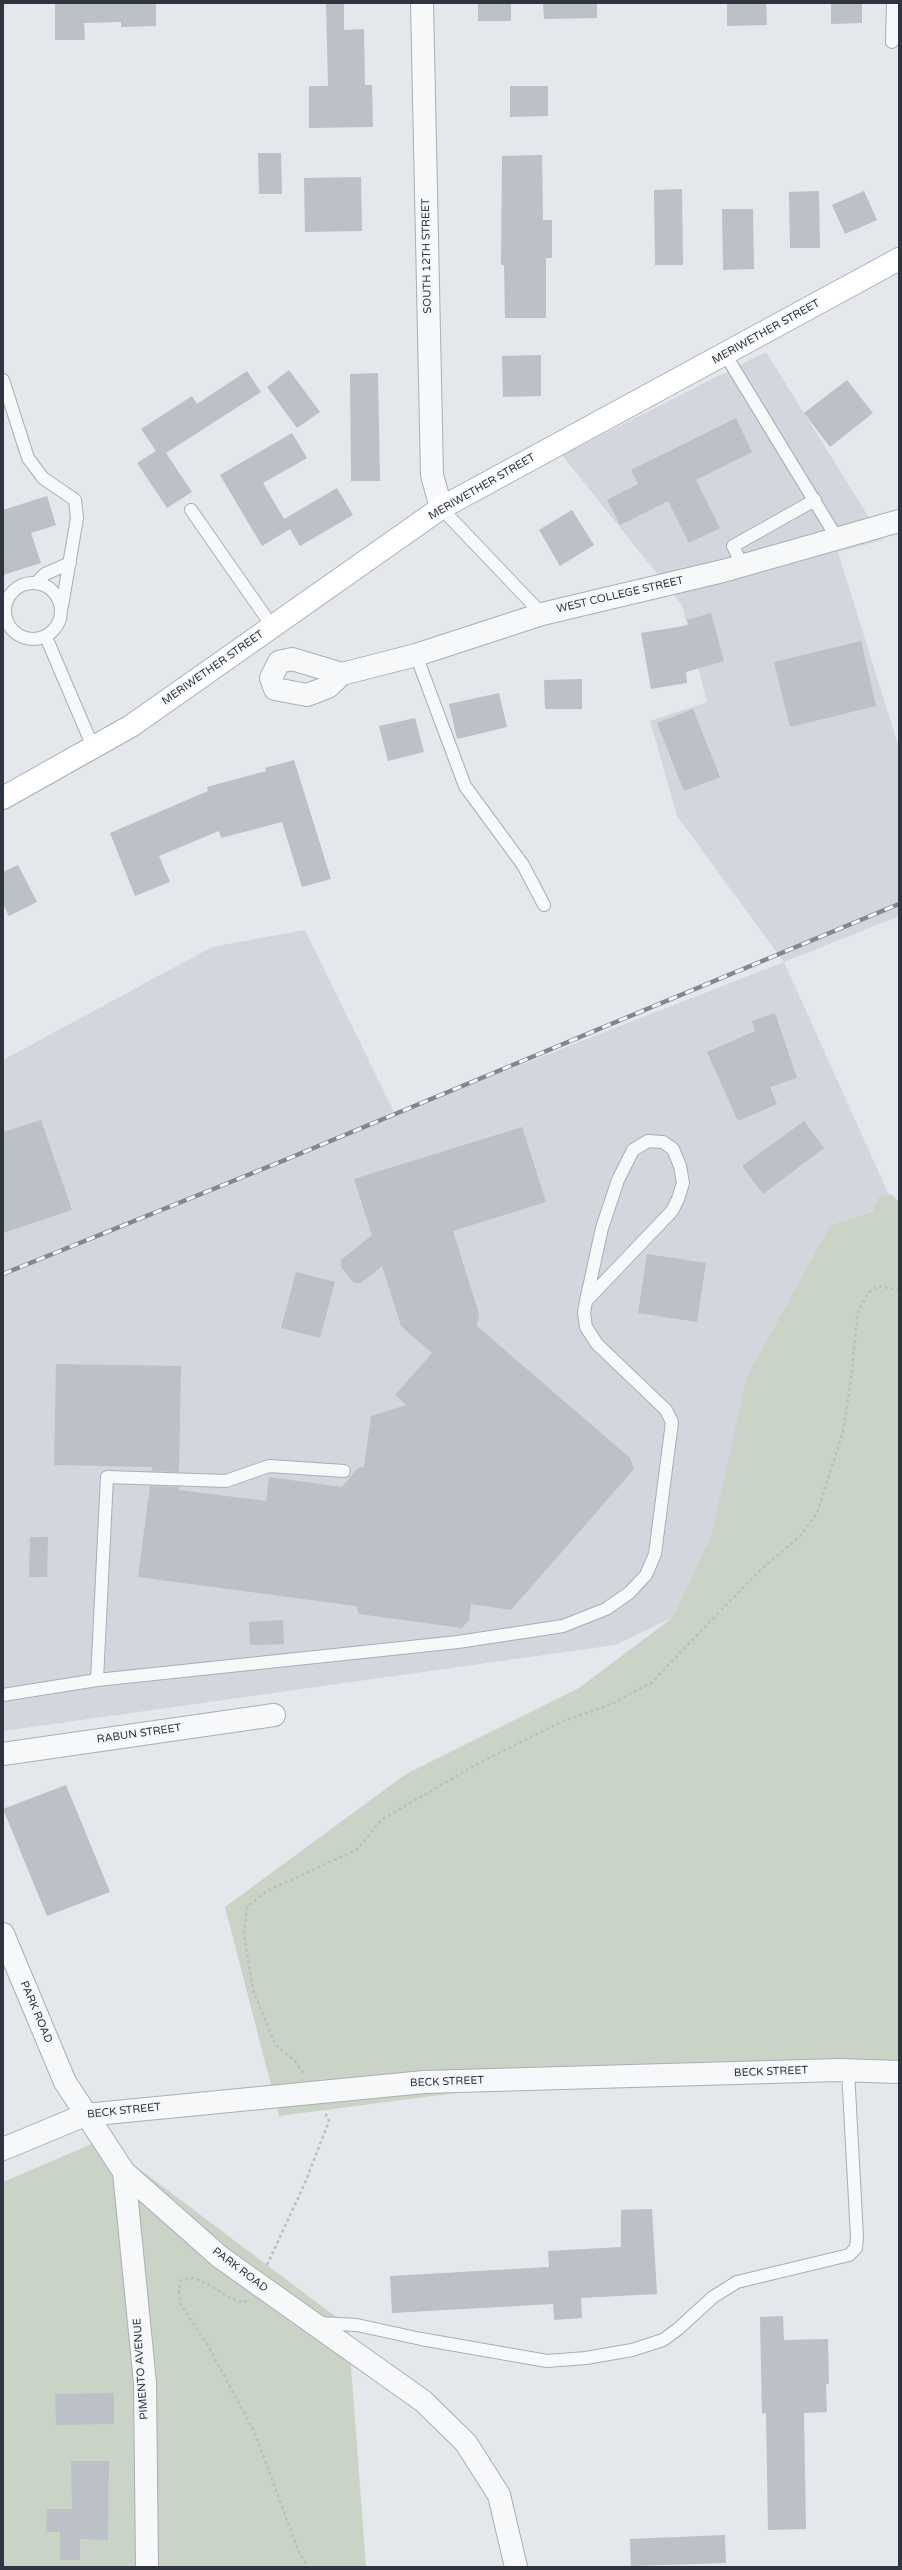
<!DOCTYPE html>
<style>
body{margin:0}
#map{position:relative;width:902px;height:2570px;overflow:hidden;background:#e4e7eb;font-family:"Varela Round",sans-serif}
canvas{display:block}
.frame{position:absolute;inset:0;border:4px solid #2e3541;pointer-events:none}
</style>
<div id="map">
<canvas width="902" height="2570"></canvas>
<div class="frame"></div>
</div>
<script>
const context = document.querySelector('canvas').getContext('2d');
context.lineJoin = 'round';
function paint(path, color) { context.fillStyle = color; context.fill(path, 'evenodd'); }
const toPath = rows => new Path2D(rows.map(r => 'M' + r).join(''));
function trace(path, color, width, dash) { context.strokeStyle = color; context.lineWidth = width; context.lineCap = dash ? 'butt' : 'round'; context.setLineDash(dash || []); context.stroke(path); }
function write(font, color, halo, rows, align = 'center') {
  context.font = font + ' "Varela Round",sans-serif'; context.lineWidth = 3; context.setLineDash([]); context.textBaseline = 'middle'; context.strokeStyle = halo; context.fillStyle = color; for (const [text, x, y, turn = 0] of rows) {
    context.save(); context.translate(x, y); context.rotate((+turn || 0) * Math.PI / 180); context.textAlign = isNaN(turn) ? turn : align; if (halo) context.strokeText(text, 0, 0); context.fillText(text, 0, 0); context.restore();
  }
}
const built = toPath([
 [766,352,883,540,838,552,899,748,899,916,784,962,893,1204,830,1225,746,1378,711,1536,672,1618,615,1645,3,1731,3,1060,212,947,305,930,395,1114,784,962,677,816,650,721,707,702,682,605,562,455]
]);
const green = toPath([
 [891,1194,899,1202,899,2083,587,2076,279,2116,225,1907,406,1774,579,1688,672,1618,711,1536,746,1378,830,1225,873,1211,879,1197],
 [101,2140,348,2326,366,2567,3,2567,3,2182]
]);
const building = toPath([
 [55,3,156,3,156,26,121,27,121,22,84,23,85,40,55,40],
 [326,3,344,3,344,30,364,29,365,85,372,85,373,127,309,128,309,86,328,86],
 [478,3,511,3,511,21,478,21],
 [543,3,597,3,597,18,544,19],
 [727,3,766,3,767,25,727,26],
 [831,3,862,3,862,23,831,24],
 [510,86,548,86,548,116,510,117],
 [258,153,281,153,282,194,259,194],
 [542,155,543,220,552,220,552,258,546,258,546,318,505,318,504,265,501,265,502,156],
 [361,177,362,231,305,232,304,178],
 [682,189,683,265,655,265,654,190],
 [819,191,820,248,790,248,789,192],
 [864,191,877,220,845,234,832,205],
 [722,209,753,209,754,269,723,270],
 [541,355,541,396,503,397,502,356],
 [289,370,320,412,297,428,267,387],
 [247,371,261,392,166,453,192,492,167,508,137,463,156,451,141,429,192,396,197,404],
 [378,373,380,481,351,481,350,374],
 [847,380,873,413,830,447,804,413],
 [736,418,752,452,696,480,720,528,689,543,668,501,620,525,607,500,638,484,631,470],
 [292,433,307,458,263,483,284,519,337,488,353,515,300,546,290,529,262,546,220,475],
 [47,496,56,525,31,533,41,563,3,575,3,510],
 [572,510,594,545,560,566,539,530],
 [711,613,724,661,686,672,687,683,651,689,641,633,689,625,687,620],
 [861,641,876,706,790,727,774,662],
 [582,679,582,709,545,709,544,680],
 [499,693,507,727,457,739,449,704],
 [693,709,720,777,684,791,657,723],
 [415,718,424,752,388,761,379,726],
 [294,760,331,879,302,887,282,822,221,838,219,831,159,856,170,882,135,896,110,833,208,791,207,787,266,771,265,768],
 [18,865,37,902,9,916,3,904,3,872],
 [775,1013,797,1078,770,1087,777,1104,738,1121,707,1052,755,1031,752,1021],
 [41,1120,72,1210,3,1233,3,1132],
 [804,1121,824,1148,763,1194,742,1166],
 [522,1127,546,1202,453,1231,479,1314,477,1326,630,1458,634,1469,511,1610,471,1604,469,1620,462,1628,359,1614,356,1606,138,1577,150,1486,179,1487,179,1490,266,1501,269,1477,342,1487,358,1468,364,1467,371,1416,406,1405,395,1395,432,1353,401,1326,382,1266,361,1283,354,1283,341,1267,341,1260,372,1235,354,1179],
 [647,1254,706,1263,697,1322,638,1313],
 [296,1272,335,1282,320,1338,281,1328],
 [56,1364,181,1366,179,1472,152,1471,152,1467,54,1465],
 [30,1537,48,1537,47,1577,29,1577],
 [283,1620,284,1644,250,1645,249,1622],
 [66,1785,110,1892,47,1916,3,1809],
 [652,2209,657,2294,581,2298,582,2318,554,2320,553,2304,392,2313,390,2276,549,2267,548,2251,621,2247,621,2210],
 [783,2316,784,2340,828,2339,829,2384,826,2384,827,2412,804,2413,806,2529,768,2530,766,2413,762,2414,760,2317],
 [114,2393,114,2424,56,2425,55,2394],
 [71,2461,109,2461,108,2540,80,2539,80,2560,60,2560,60,2532,46,2532,47,2509,72,2509],
 [725,2535,726,2563,631,2566,630,2539]
]);
const path = toPath([
 [303,2073,295,2061,275,2044,253,1990,244,1934,247,1907,267,1891,358,1849,381,1820,477,1764,563,1721,612,1704,651,1683,758,1572,800,1536,817,1513,843,1432,850,1386,858,1312,868,1293,878,1286,899,1290],
 [267,2265,305,2183,329,2121,325,2112],
 [246,2300,244,2303,230,2298,208,2284,194,2278,181,2280,179,2290,180,2303,207,2344,254,2431,300,2555,309,2567]
]);
const lane = toPath([
 [892,42,893,3],
 [725,354,837,538],
 [3,380,28,458,43,478,75,500,77,518,62,606],
 [441,508,542,614],
 [191,510,272,626],
 [742,565,733,546,815,500],
 [37,582,45,574,70,563],
 '5 611a28 28 0 1 1 56 0a28 28 0 1 1-56 0Z',
 [46,637,93,747],
 [416,655,465,786,523,865,544,905],
 [97,1680,458,1642,563,1626,606,1609,629,1593,646,1575,655,1554,672,1422,666,1410,597,1344,586,1327,584,1313,586,1301,602,1228,618,1180,633,1150,648,1141,663,1142,673,1149,680,1166,683,1183,678,1199,672,1211,586,1301],
 [3,1695,97,1680,107,1477,226,1481,269,1466,344,1471],
 [318,2323,357,2325,421,2339,547,2361,586,2358,632,2350,663,2340,678,2329,713,2297,737,2282,849,2255,856,2248,857,2237,848,2071]
]);
const street = toPath([
 [422,3,432,475,441,508],
 [342,674,292,659,279,662,271,678,275,689,307,695,328,687,342,674,416,655,542,614,723,571,899,521],
 [3,1754,274,1715],
 [3,1934,65,2082,124,2172,220,2257,423,2401,466,2443,499,2495,516,2567],
 [3,2149,85,2115,424,2082,839,2070,899,2072],
 [124,2172,145,2383,147,2567]
]);
const secondary = toPath([
 [3,798,131,726,441,508,899,259]
]);
const rail = toPath([
 [3,1274,280,1162,899,904]
]);
const streetNames = [
 ["SOUTH 12TH STREET",427,256,-91],
 ["MERIWETHER STREET",766,332,-29],
 ["MERIWETHER STREET",482,487,-30],
 ["WEST COLLEGE STREET",620,595,-13],
 ["MERIWETHER STREET",213,668,-35],
 ["RABUN STREET",139,1734,-8],
 ["PARK ROAD",36,2012,67],
 ["BECK STREET",771,2072,-2],
 ["BECK STREET",447,2082,-2],
 ["BECK STREET",124,2111,-6],
 ["PARK ROAD",240,2270,37],
 ["PIMENTO AVENUE",141,2369,-94]
];
paint(built, '#d3d6dc');
paint(green, '#cad4c6');
paint(building, '#bcc0c7');
trace(lane, '#aaaeb5', 14);
trace(street, '#aaaeb5', 24);
trace(secondary, '#aaaeb5', 24);
trace(path, '#bbbec2', 2.5, [3, 3]);
trace(lane, '#f7f8f9', 12);
trace(street, '#f7f8f9', 22);
trace(secondary, '#fff', 22);
trace(rail, '#7f8793', 4.5);
trace(rail, '#f4f6f8', 3, [9]);
write('11px', '#2e3541', '#f4f6f8', streetNames);
</script>
